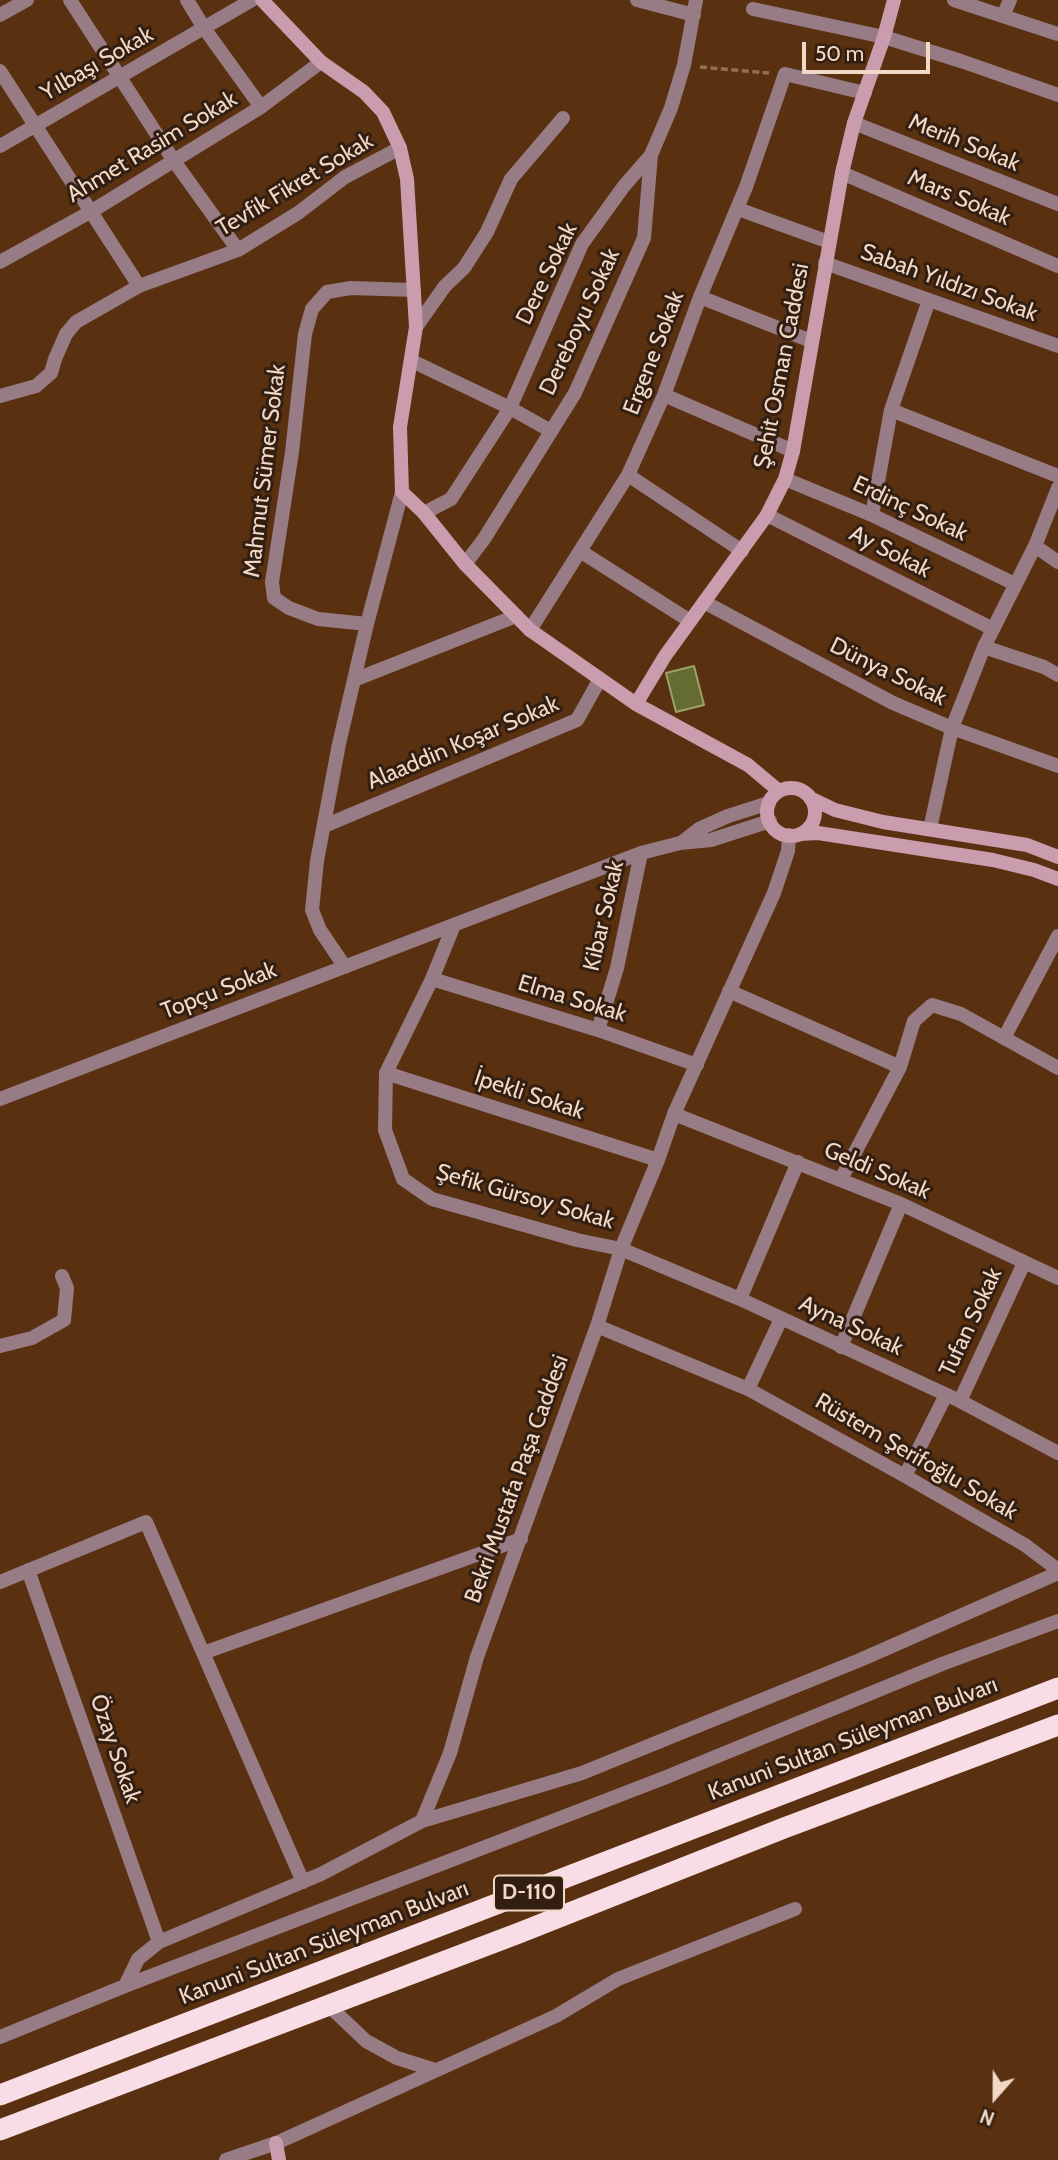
<!DOCTYPE html>
<meta charset="utf-8">
<style>
body{margin:0}
#map{position:relative;width:1058px;height:2160px;overflow:hidden;background:#5a3110;font-family:Cabin,sans-serif}
canvas{display:block}
.north{position:absolute;left:960px;top:2062px;width:70px;height:70px;-webkit-text-stroke:5px #321f11;paint-order:stroke;rotate:201deg;font-size:19px;font-weight:700;line-height:28px;text-align:center;color:#f2d8c6}
.north::after{content:'';display:block;margin:auto;width:24px;height:32px;background:#f2d8c6;clip-path:polygon(50% 0,100% 100%,50% 72%,0 100%)}
.scale{position:absolute;left:802px;top:42px;width:128px;height:32px;box-sizing:border-box;border:4px solid #f2d8c6;border-top:0;padding-left:9px;font-size:21px;line-height:24px;white-space:nowrap;color:#f2d8c6;-webkit-text-stroke:5px #321f11;paint-order:stroke}
</style>
<div id="map">
<canvas width="1058" height="2160"></canvas>
<div class="north">N</div>
<div class="scale">50 m</div>
</div>
<script>
const context = document.querySelector('canvas').getContext('2d');
context.lineJoin = 'round';
function paint(path, color) { context.fillStyle = color; context.fill(path, 'evenodd'); }
const toPath = rows => new Path2D(rows.map(r => 'M' + r).join(''));
function trace(path, color, width, dash) { context.strokeStyle = color; context.lineWidth = width; context.lineCap = dash ? 'butt' : 'round'; context.setLineDash(dash || []); context.stroke(path); }
function write(font, color, halo, rows, align = 'center') {
  context.font = font + ' Cabin,sans-serif'; context.lineWidth = 6; context.setLineDash([]); context.textBaseline = 'middle'; context.strokeStyle = halo; context.fillStyle = color; for (const [text, x, y, turn = 0] of rows) {
    context.save(); context.translate(x, y); context.rotate((+turn || 0) * Math.PI / 180); context.textAlign = isNaN(turn) ? turn : align; if (halo) context.strokeText(text, 0, 0); context.fillText(text, 0, 0); context.restore();
  }
}
const building = toPath([
 [694,666,704,705,676,712,666,673,694,666]
]);
const path = toPath([
 [700,67,769,73]
]);
const street = toPath([
 [70,0,174,161,238,250],
 [187,0,204,28,261,107],
 [637,0,694,15],
 [954,0,1058,34],
 [753,9,884,37,961,61,1058,95],
 [0,15,27,0],
 [1003,16,1010,0],
 [0,71,139,286],
 [854,123,1058,204],
 [0,146,252,0],
 [842,173,1058,266],
 [738,209,829,242],
 [0,262,92,211,261,107,321,62],
 [825,263,1058,346],
 [700,297,811,341],
 [416,327,445,286,464,268,487,232,511,179,563,118],
 [412,361,510,408,551,431],
 [664,395,793,451],
 [0,396,36,386,51,373,55,359,66,334,76,322,139,286,238,250,298,213,345,177,400,148],
 [891,410,1058,476],
 [628,475,742,551],
 [785,479,872,515,1015,584],
 [402,492,367,624,318,619,289,608,274,598,272,582,292,452,305,334,312,309,327,292,351,288,414,290],
 [424,513,451,499,510,408,582,244,624,186,651,155,671,108,684,65,696,0],
 [767,515,993,629],
 [872,515,891,410,929,300],
 [1035,546,1058,562],
 [580,551,690,621],
 [465,564,484,539,575,393,644,238,651,155],
 [704,602,893,703,952,728,1058,766],
 [530,630,628,475,664,395,700,297,746,187,785,74,865,93],
 [984,647,1044,667,1058,675],
 [354,680,516,616],
 [324,826,577,720,600,679],
 [930,829,952,728,984,647,1035,546,1058,488],
 [681,843,699,829,728,816,769,803],
 [454,925,432,979,386,1073,385,1130,403,1179,432,1199,577,1240,621,1249,740,1299,960,1401,1058,1453],
 [345,967,320,930,312,910,317,861,339,744,367,624],
 [432,979,598,1030,697,1065],
 [729,991,900,1067],
 [598,1030,617,968,641,853],
 [1004,1038,1058,936],
 [386,1073,658,1160],
 [0,1099,641,853,680,843,711,840,770,821],
 [674,1114,901,1204,1058,1278],
 [841,1179,900,1067,914,1021,932,1005,961,1014,1058,1068],
 [740,1299,798,1162],
 [597,1326,748,1389,905,1476,1025,1545,1058,1570],
 [0,1346,32,1338,64,1320,67,1288,62,1276],
 [841,1347,901,1204],
 [748,1389,781,1319],
 [960,1401,1024,1263],
 [905,1476,946,1395],
 [28,1570,159,1942],
 [0,1582,146,1522,303,1882],
 [203,1653,521,1539],
 [422,1821,582,1773,860,1660,1058,1573],
 [125,1986,138,1959,159,1942,321,1874,422,1821,450,1753,477,1657,597,1326,621,1249,658,1160,674,1114,774,893,788,851,789,835],
 [328,2005,366,2041,397,2058,435,2070],
 [0,2037,125,1986,664,1778,942,1664,1058,1621],
 [226,2160,276,2143,556,2016,618,1979,795,1909]
]);
const secondary = toPath([
 [262,0,321,62,364,92,383,112,400,148,407,179,416,327,400,427,402,492,424,513,465,564,530,630,636,704,748,765,779,791],
 [636,704,665,656,767,515,785,479,793,451,842,173,854,123,884,37,894,0],
 '767 812a24 24 0 1 1 48 0a24 24 0 1 1-48 0Z',
 [810,798,835,810,883,822,1027,845,1058,857],
 [800,834,818,833,993,860,1034,870,1058,879],
 [276,2143,279,2160]
]);
const highway = toPath([
 [0,2095,1058,1688],
 [0,2130,519,1933,784,1828,1058,1725]
]);
const shields = [
 [529,1893,70]
];
const shieldNames = [
 ["D-110",529,1893]
];
const streetNames = [
 ["Yılbaşı Sokak",97,64,-30],
 ["Merih Sokak",964,143,22],
 ["Ahmet Rasim Sokak",152,147,-31],
 ["Tevfik Fikret Sokak",295,185,-31],
 ["Mars Sokak",959,198,23],
 ["Dere Sokak",547,274,-64],
 ["Sabah Yıldızı Sokak",949,283,20],
 ["Dereboyu Sokak",580,322,-65],
 ["Ergene Sokak",654,353,-69],
 ["Şehit Osman Caddesi",782,366,-79],
 ["Mahmut Sümer Sokak",265,471,-83],
 ["Erdinç Sokak",910,509,25],
 ["Ay Sokak",890,552,27],
 ["Dünya Sokak",888,672,26],
 ["Alaaddin Koşar Sokak",463,743,-23],
 ["Kibar Sokak",604,916,-77],
 ["Topçu Sokak",219,991,-21],
 ["Elma Sokak",572,999,17],
 ["İpekli Sokak",529,1095,18],
 ["Geldi Sokak",877,1171,23],
 ["Şefik Gürsoy Sokak",525,1197,16],
 ["Tufan Sokak",971,1322,-65],
 ["Ayna Sokak",851,1326,25],
 ["Rüstem Şerifoğlu Sokak",916,1457,30],
 ["Bekri Mustafa Paşa Caddesi",517,1479,-70],
 ["Kanuni Sultan Süleyman Bulvarı",853,1739,-21],
 ["Özay Sokak",115,1749,71],
 ["Kanuni Sultan Süleyman Bulvarı",324,1943,-21]
];
paint(building, '#656c31');
trace(building, '#9aa26c', 2);
trace(path, '#937055', 3.5, [7, 3.5]);
trace(street, '#977b85', 14);
trace(secondary, '#c99dad', 14);
trace(highway, '#f9dde6', 21);
for (const [x, y, w] of shields) { const box = new Path2D(); box.roundRect(x - w / 2, y - 17.5, w, 35, 5); context.fillStyle = '#321f11'; context.fill(box); trace(box, '#f2d8c6', 2); }
write('bold 21px', '#f2d8c6', null, shieldNames);
write('23px', '#f2d8c6', '#321f11', streetNames);
</script>
